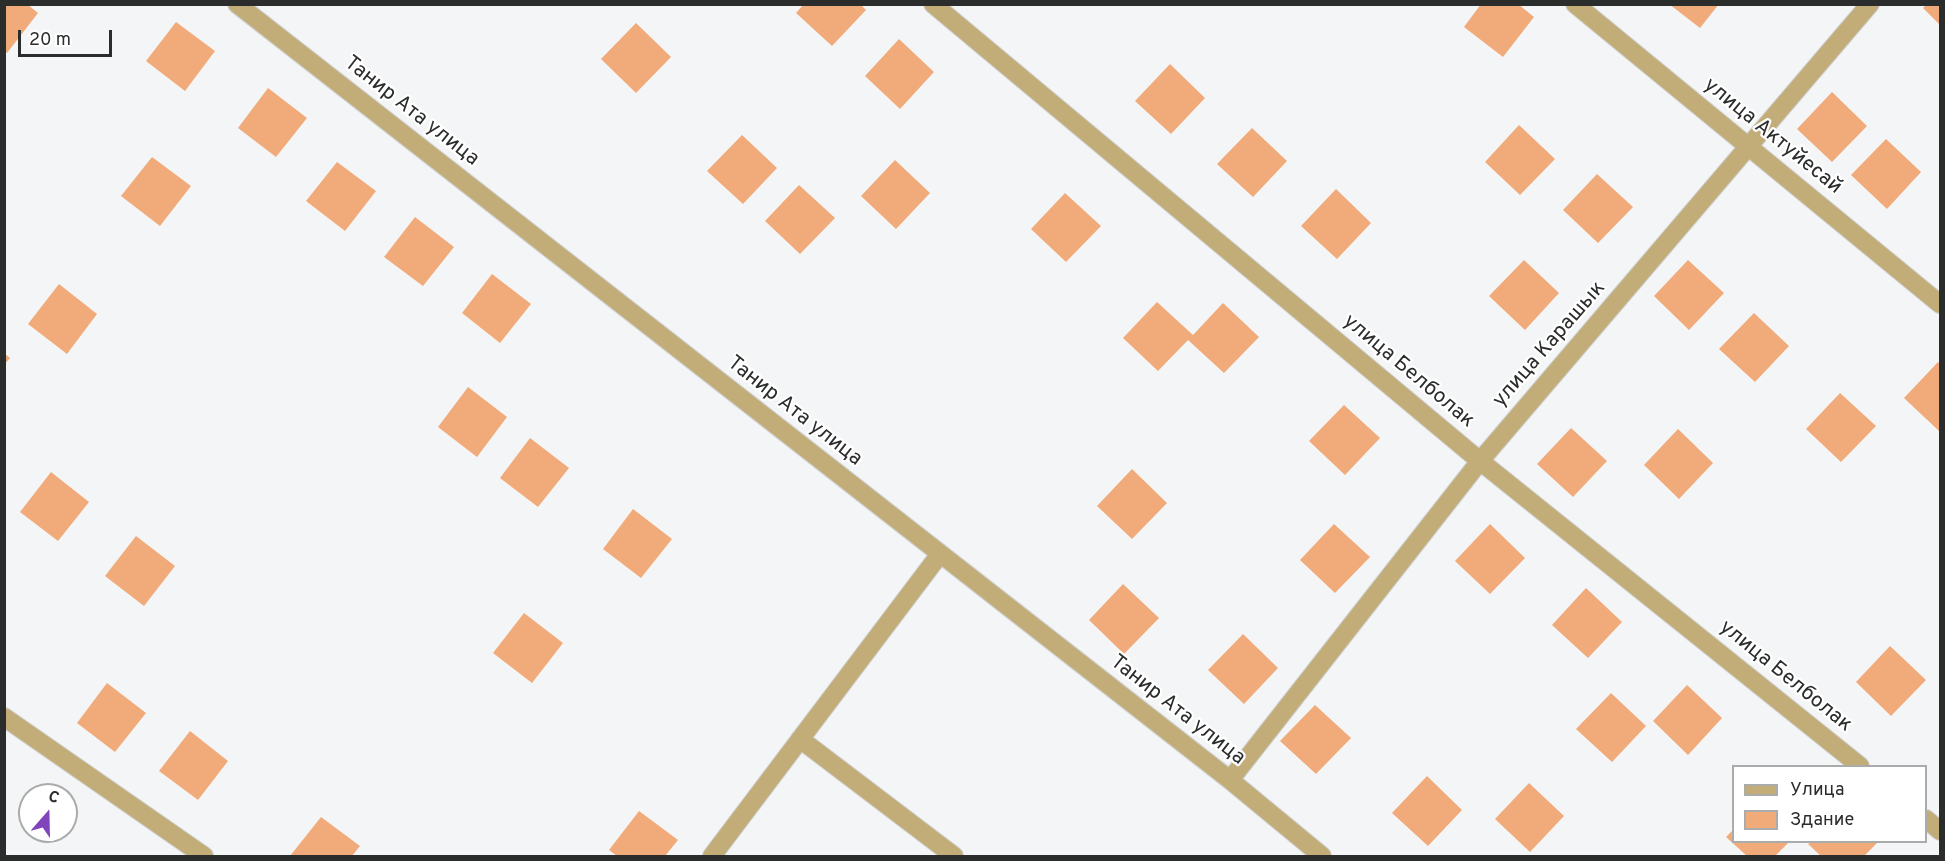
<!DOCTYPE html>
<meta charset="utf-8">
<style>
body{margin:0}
#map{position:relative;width:1945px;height:861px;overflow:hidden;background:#f4f5f6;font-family:Overpass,sans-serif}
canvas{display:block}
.frame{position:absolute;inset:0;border:6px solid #2b2c2c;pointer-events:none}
.legend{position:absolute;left:1732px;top:765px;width:195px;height:78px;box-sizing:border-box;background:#fff;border:2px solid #aaabab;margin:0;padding:8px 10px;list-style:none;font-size:18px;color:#2b2c2c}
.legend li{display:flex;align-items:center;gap:12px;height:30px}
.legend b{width:30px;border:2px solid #aaabab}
.north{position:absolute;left:18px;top:783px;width:60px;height:60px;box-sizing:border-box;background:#fff;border:2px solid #aaabab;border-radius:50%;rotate:20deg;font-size:16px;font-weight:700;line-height:24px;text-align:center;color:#2b2c2c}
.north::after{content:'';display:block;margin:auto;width:21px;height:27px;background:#8144ba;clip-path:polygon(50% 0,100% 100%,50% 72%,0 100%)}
.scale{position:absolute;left:18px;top:30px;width:94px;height:27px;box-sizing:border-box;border:3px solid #2b2c2c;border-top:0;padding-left:8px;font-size:18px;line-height:21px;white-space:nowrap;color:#2b2c2c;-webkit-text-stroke:4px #fff;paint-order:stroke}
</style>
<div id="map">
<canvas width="1945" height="861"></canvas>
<div class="frame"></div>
<ul class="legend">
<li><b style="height:8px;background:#c2ad78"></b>Улица</li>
<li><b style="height:16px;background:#f1ab7a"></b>Здание</li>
</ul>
<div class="north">С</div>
<div class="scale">20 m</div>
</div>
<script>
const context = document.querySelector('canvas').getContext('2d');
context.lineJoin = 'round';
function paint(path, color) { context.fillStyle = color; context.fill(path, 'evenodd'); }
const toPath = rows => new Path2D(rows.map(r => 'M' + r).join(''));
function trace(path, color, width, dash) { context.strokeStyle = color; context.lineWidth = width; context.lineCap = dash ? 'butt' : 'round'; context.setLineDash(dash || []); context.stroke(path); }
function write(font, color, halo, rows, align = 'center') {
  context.font = font + ' Overpass,sans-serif'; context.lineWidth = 4.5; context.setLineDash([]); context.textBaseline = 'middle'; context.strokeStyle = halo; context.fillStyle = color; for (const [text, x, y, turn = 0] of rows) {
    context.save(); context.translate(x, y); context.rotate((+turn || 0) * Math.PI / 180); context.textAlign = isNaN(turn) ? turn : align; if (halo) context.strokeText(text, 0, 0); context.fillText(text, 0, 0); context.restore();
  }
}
const building = toPath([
 [4,4,27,4,38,13,7,53,4,51],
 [804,4,860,4,866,10,832,46,796,13],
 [1481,4,1518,4,1534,17,1503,57,1464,27],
 [1669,4,1719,4,1700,28],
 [1927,4,1940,4,1940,25,1923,8],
 [176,22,215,51,185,91,146,61],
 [636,23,671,57,636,93,601,59],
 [899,39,934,72,900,109,865,76],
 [1170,64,1205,98,1171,134,1135,101],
 [268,88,307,118,276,157,238,128],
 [1832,92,1867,126,1832,162,1797,129],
 [1519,125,1555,159,1520,195,1485,162],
 [1252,128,1287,161,1253,197,1217,164],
 [742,135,777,168,743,204,707,171],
 [1886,139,1921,172,1887,209,1851,175],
 [152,157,191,186,160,226,121,196],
 [895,160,930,193,896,229,861,196],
 [337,162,376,191,345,231,306,201],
 [1597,174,1633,207,1598,243,1563,210],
 [799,185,835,218,800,254,765,221],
 [1336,189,1371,223,1337,259,1301,226],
 [1065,193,1101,226,1066,262,1031,229],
 [415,217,454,247,423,286,384,257],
 [1524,260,1559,293,1525,330,1489,296],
 [1688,260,1724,293,1689,330,1654,296],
 [492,274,531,304,500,343,462,313],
 [59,284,97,314,67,354,28,324],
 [1157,302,1193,335,1223,303,1259,337,1224,373,1188,340,1158,371,1123,338],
 [1754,313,1789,346,1755,382,1719,349],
 [4,353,10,358,4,365],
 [1938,362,1940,364,1939,431,1904,398],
 [468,387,507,417,477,457,438,427],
 [1840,393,1876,426,1841,462,1806,429],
 [1344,405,1380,438,1345,475,1309,441],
 [1571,428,1607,461,1573,497,1537,464],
 [1678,429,1713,463,1679,499,1644,465],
 [530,438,569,468,538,507,500,478],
 [1132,469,1167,503,1132,539,1097,506],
 [51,472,89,502,58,541,20,512],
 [633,509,672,539,641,578,603,549],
 [1334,524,1370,557,1335,593,1300,560],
 [1490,524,1525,558,1490,594,1455,561],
 [136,536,175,566,144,606,105,576],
 [1123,584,1159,618,1124,654,1089,620],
 [1586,588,1622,622,1588,658,1552,625],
 [524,613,563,643,532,683,493,653],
 [1243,634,1278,668,1244,704,1208,670],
 [1890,646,1926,680,1891,716,1856,682],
 [107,683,146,713,115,752,77,723],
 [1687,685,1722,718,1688,755,1653,721],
 [1611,693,1646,726,1612,762,1576,729],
 [1315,705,1351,738,1316,774,1280,741],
 [190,731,228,761,198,800,159,771],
 [1427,776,1462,810,1428,846,1392,813],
 [1529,783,1564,816,1530,852,1495,819],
 [639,811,678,840,665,856,617,856,609,850],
 [321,817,360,846,352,856,290,856],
 [1734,829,1734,842,1789,842,1775,856,1747,856,1726,837],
 [1811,842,1878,842,1864,856,1821,856,1808,844]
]);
const minor = toPath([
 [237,4,1230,780,1322,856],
 [933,4,1480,461,1860,766],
 [1575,4,1940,304],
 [4,717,204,856],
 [800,739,954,856],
 [1230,780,1480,461,1870,4],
 [1926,819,1940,831],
 [712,856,940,554]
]);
const streetNames = [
 ["Танир Ата улица",411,112,38],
 ["улица Актуйесай",1772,137,39],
 ["улица Карашык",1550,345,-49],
 ["улица Белболак",1408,372,40],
 ["Танир Ата улица",794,412,38],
 ["улица Белболак",1785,677,39],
 ["Танир Ата улица",1177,711,38]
];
paint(building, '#f1ab7a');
trace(minor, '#d0d1d2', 20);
trace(minor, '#c2ad78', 18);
write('21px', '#2b2c2c', '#fff', streetNames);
</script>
